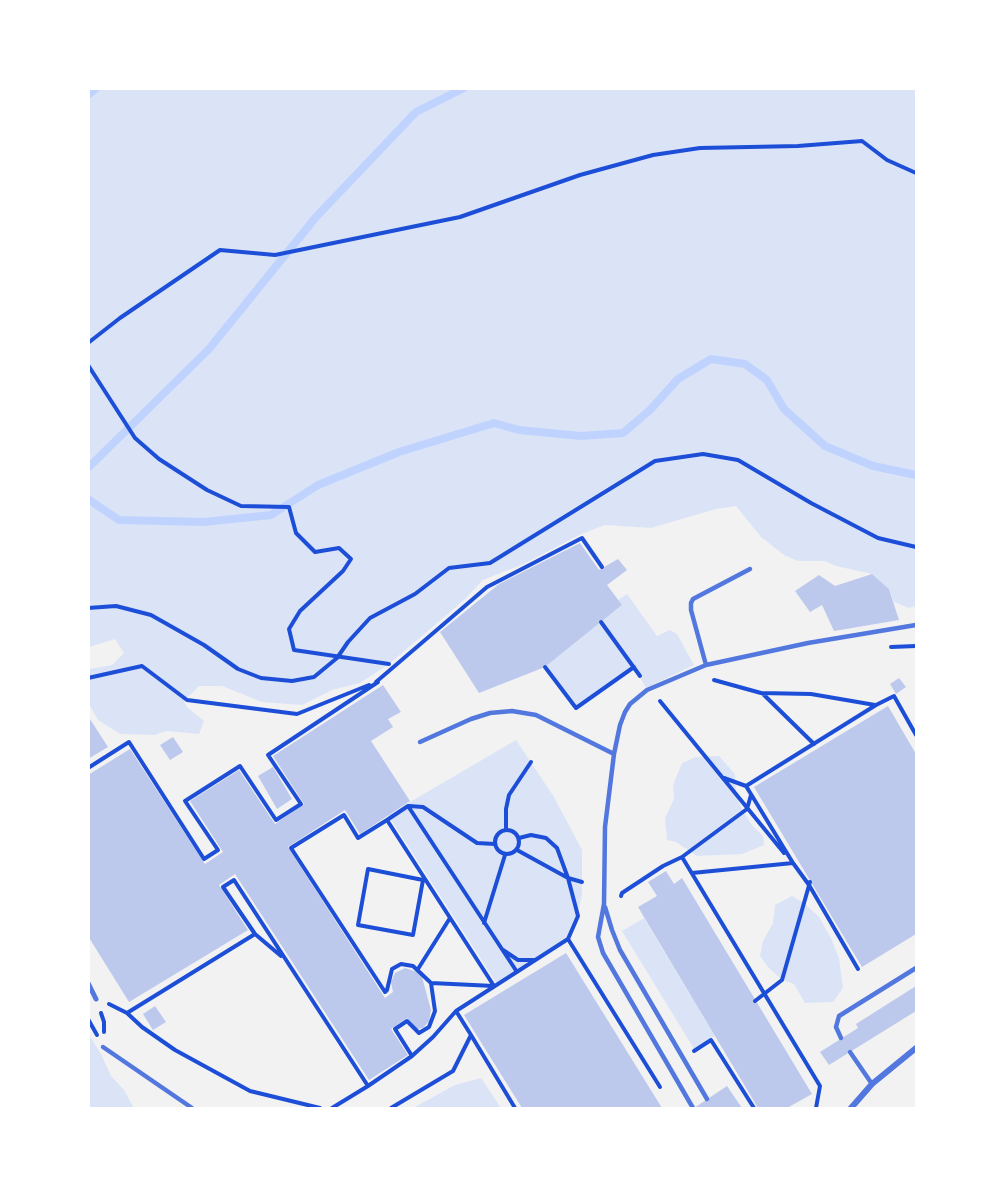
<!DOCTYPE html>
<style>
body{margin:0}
#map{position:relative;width:1005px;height:1197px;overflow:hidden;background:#f2f2f2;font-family:"DM Sans",sans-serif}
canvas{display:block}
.frame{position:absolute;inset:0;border:90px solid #fff;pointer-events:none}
</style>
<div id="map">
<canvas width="1005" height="1197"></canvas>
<div class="frame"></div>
</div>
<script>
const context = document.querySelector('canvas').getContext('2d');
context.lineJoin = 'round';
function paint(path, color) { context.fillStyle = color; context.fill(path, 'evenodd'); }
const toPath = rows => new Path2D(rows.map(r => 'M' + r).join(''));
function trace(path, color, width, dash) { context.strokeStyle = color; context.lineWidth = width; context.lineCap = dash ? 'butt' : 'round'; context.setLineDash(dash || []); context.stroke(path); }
const green = toPath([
 [89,89,916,89,916,606,909,608,894,602,889,589,872,574,836,566,824,561,798,561,784,555,761,537,736,506,716,509,651,528,605,525,579,535,526,563,483,580,463,601,389,664,360,683,332,690,302,705,262,702,222,686,199,686,184,701,187,707,204,721,199,734,166,731,155,735,120,734,98,720,89,704,90,669,112,665,124,653,115,639,89,647],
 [627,594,657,636,670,630,677,634,694,665,646,688,634,667,576,708,545,667,621,606,618,600],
 [516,740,554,797,582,850,582,895,577,917,568,939,497,984,388,815],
 [719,756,735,774,736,795,741,807,751,824,763,836,764,845,742,854,697,856,676,842,667,840,665,818,674,799,673,785,682,763,696,757],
 [792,896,804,903,819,917,831,938,839,958,843,988,833,1002,805,1003,794,984,782,980,768,967,760,956,763,941,773,923,775,905],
 [644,918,715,1036,694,1049,622,931],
 [88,1033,101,1054,111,1076,124,1090,134,1108,89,1108],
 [481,1078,501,1108,413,1108,455,1085]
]);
const stream = toPath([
 [88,95,96,88],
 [88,468,209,349,316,217,416,112,464,88],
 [88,499,119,520,204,522,271,515,318,485,399,452,494,423,519,430,581,436,623,433,650,410,678,379,711,359,745,364,767,380,784,409,825,446,873,466,916,475]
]);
const building = toPath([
 [580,543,599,570,618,559,627,570,607,585,622,605,545,667,479,693,440,632,499,584],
 [872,574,889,589,899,620,834,631,822,605,810,612,795,591,819,575,835,586],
 [899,678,906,687,896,694,890,684],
 [383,685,401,712,388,719,393,727,371,741,410,801,360,834,345,810,288,847,385,998,393,992,391,982,395,973,405,968,417,972,422,977,431,1010,429,1021,423,1028,417,1029,407,1018,391,1029,408,1055,369,1080,235,874,219,885,248,930,129,1002,88,936,88,775,130,749,205,864,223,852,190,801,239,770,275,824,304,804,273,756],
 [888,706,916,754,916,934,862,967,754,787],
 [88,716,108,747,88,759],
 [173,737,183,752,170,760,160,745],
 [273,767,292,799,277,809,258,776],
 [666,871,674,884,682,878,812,1094,787,1108,758,1108,638,907,657,896,648,882],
 [566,953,662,1108,522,1108,464,1015],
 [916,986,916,1011,829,1065,820,1052,858,1028,856,1024],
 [155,1006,166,1022,153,1030,143,1014],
 [727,1086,742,1108,694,1108]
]);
const path = toPath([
 [88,343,120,318,220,250,275,255,460,217,580,175,653,155,700,148,798,146,862,141,887,160,916,173],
 [88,365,135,438,159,459,207,490,241,506,289,507,296,533,315,552,339,548,351,559,343,571,300,611,289,629,294,650,389,664],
 [88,608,116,606,151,615,204,645,238,669,261,678,292,681,314,677,337,658,348,642,370,618,415,594,449,568,490,563,655,461,703,454,738,460,811,503,878,538,916,547],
 [601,622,640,676],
 [891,647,916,646],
 [545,667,576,708,634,667],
 [88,678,142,666,187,700,297,714,369,685],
 [714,680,761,693,811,694,875,705],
 [376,682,487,587,582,538,602,567],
 [762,693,814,744],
 [660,701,784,853],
 [88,768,129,742,204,859,218,850,185,801,240,766,276,820,301,804,268,755,378,682],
 [724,778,746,786],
 [409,806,423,807,477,843,495,844],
 [387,820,408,806,517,972],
 '495 842a12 12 0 1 1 24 0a12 12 0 1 1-24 0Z',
 [506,830,506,809,509,795,531,762],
 [517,850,568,878,582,882],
 [682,857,747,809,751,795],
 [793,863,809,885,858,969],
 [368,869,423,880,413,935,358,925,368,869],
 [692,873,793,863,746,786,876,705,894,696,916,735],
 [621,896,622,893,663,866,682,857,820,1086,816,1108],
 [484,923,505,855],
 [255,934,223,887,234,880,368,1086,412,1056,433,1037,456,1011,568,939,578,916,568,878,557,848,546,838,531,835,519,838],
 [568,939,660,1087],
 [503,950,518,960,535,960],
 [418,969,450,918],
 [755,1001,782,980,810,882],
 [109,1004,127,1013,142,1027,175,1050,250,1091,320,1108],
 [101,1013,104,1022,104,1032],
 [127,1013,255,934,281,956],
 [88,1019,97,1035],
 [471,1035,515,1108],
 [694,1051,711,1040,754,1108],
 [412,1056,395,1029,407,1021,419,1033,429,1027,435,1011,431,983,413,966,401,964,392,969,387,990,385,992,291,848,344,815,358,838,387,820,494,986,431,983],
 [332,1108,368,1086],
 [391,1108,453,1071,471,1035,456,1011]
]);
const service = toPath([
 [706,665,691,610,691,603,693,599,750,569],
 [420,742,471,719,490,713,512,711,536,715,614,754],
 [605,907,612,930,620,950,707,1099],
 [841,1038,836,1027,839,1016,916,968],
 [103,1047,192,1108],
 [850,1052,872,1084],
 [693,1108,603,953,598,937,604,904,605,827,614,754,620,725,625,712,630,704,647,690,706,665,808,643,916,625]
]);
const pedestrian = toPath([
 [88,983,96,999]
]);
const minor = toPath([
 [851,1108,872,1084,916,1048]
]);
paint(green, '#dbe4f7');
trace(stream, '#bfd3fe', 8);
paint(building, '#bdc9ec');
trace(path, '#1d4ed8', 4);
trace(service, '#5277de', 4.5);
trace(pedestrian, '#5277de', 5);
trace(minor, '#5277de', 6);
</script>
